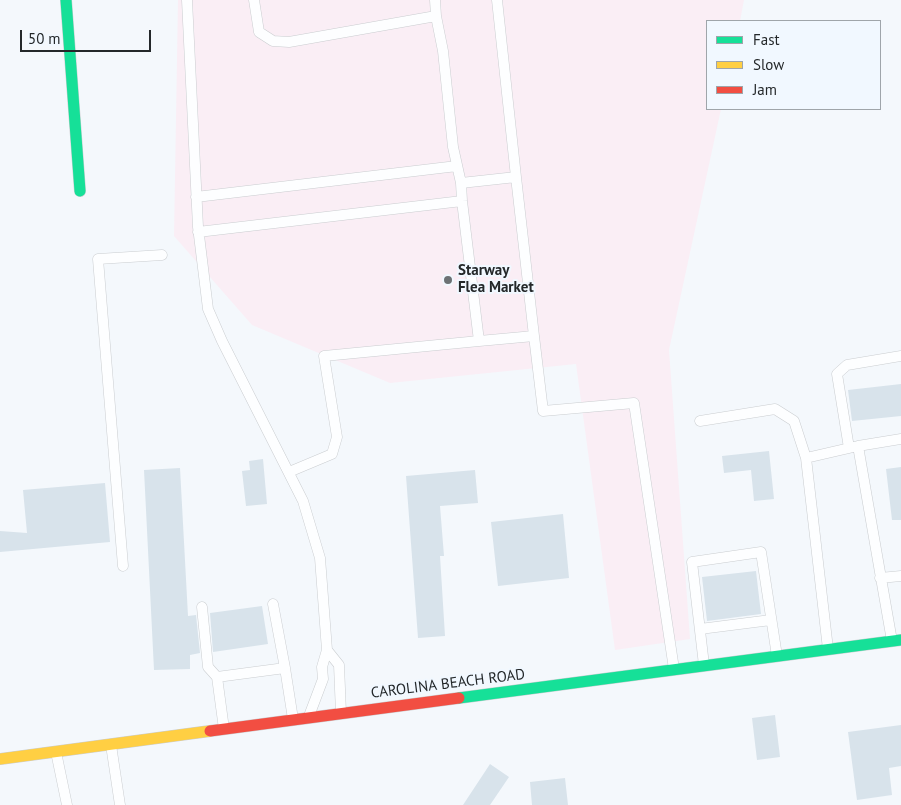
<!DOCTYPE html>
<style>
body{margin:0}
#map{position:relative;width:901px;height:805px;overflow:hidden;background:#f4f8fc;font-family:"PT Sans",sans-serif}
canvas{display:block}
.legend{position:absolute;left:706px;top:20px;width:175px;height:90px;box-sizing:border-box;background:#f1f8ff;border:1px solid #9fa5aa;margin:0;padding:6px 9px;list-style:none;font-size:15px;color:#24282a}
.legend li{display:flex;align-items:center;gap:10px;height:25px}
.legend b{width:25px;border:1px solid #9fa5aa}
.scale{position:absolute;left:20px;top:30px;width:131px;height:22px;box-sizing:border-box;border:2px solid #24282a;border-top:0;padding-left:6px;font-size:15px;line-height:18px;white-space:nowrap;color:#24282a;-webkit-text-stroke:4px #f1f8ff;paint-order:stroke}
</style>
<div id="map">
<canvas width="901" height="805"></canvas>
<ul class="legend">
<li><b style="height:6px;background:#16e098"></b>Fast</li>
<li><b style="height:6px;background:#ffcf43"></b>Slow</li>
<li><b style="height:6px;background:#f24e42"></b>Jam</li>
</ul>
<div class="scale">50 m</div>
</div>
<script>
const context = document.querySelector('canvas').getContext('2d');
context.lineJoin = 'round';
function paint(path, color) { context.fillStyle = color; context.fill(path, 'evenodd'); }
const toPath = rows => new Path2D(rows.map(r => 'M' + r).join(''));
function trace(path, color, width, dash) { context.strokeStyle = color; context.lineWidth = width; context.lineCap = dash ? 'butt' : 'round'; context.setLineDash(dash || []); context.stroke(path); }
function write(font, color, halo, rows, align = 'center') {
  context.font = font + ' "PT Sans",sans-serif'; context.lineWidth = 4; context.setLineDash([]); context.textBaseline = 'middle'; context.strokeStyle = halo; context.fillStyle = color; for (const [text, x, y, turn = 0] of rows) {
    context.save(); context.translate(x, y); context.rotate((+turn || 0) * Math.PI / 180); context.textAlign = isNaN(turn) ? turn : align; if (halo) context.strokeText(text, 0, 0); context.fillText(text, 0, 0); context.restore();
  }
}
const commercial = toPath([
 [178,0,744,0,740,21,707,21,707,109,721,109,669,350,690,639,615,650,576,364,390,383,252,325,174,236]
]);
const building = toPath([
 [901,384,901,416,852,421,848,390],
 [769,451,774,499,754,501,751,470,724,473,722,456],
 [263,459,267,504,246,506,242,471,250,470,249,461],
 [901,467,901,520,892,520,886,469],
 [180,468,188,616,196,615,200,653,190,655,190,669,154,670,144,470],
 [475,470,478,503,440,506,444,556,440,556,445,636,418,638,406,476],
 [105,483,110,542,0,552,0,531,27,533,23,490],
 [563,514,569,578,498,586,491,522],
 [756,571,761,614,707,621,702,577],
 [262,606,268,644,213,652,210,613],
 [775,715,780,757,757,760,752,718],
 [901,725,901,766,889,768,892,795,857,800,848,732],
 [490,764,509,777,490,805,463,805],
 [565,778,568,805,532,805,530,782]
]);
const lane = toPath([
 [187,0,198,227,208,309,222,341,303,501,320,558,327,650],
 [254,0,259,32,273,41,289,42,436,16,435,0],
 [497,0,516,177],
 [461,183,516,177,534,336,479,341],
 [196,197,457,166],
 [198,232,462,201],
 [534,336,543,411,634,403,674,669],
 [700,421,775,409,794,421,806,458,828,649],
 [858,446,901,439],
 [849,448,837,374,847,365,901,356],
 [806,458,858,446,892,641],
 [289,472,332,454,337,437,324,356,479,341,462,201,461,183,453,147,443,51,436,16],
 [123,566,98,259,162,255],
 [880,578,901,576],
 [273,604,285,668],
 [202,607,208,667,217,677],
 [700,629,771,620],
 [704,665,692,562,761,552,777,656],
 [309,716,323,679,322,667,327,650,339,665,341,713],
 [224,729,217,677,285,668,293,719],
 [111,745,120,805],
 [56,752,67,805]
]);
const fast = toPath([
 [66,0,80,191],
 [459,698,901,640]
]);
const slow = toPath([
 [0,759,210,731]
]);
const jam = toPath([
 [210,731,459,698]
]);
const markers = [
 [448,280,5,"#6d7174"]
];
const poiNames = [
 ["Starway",458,271],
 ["Flea Market",458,288]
];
const streetNames = [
 ["CAROLINA BEACH ROAD",448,684,-7]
];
paint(commercial, '#faeef5');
paint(building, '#d8e3eb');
trace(lane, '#cacdd0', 11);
trace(fast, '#cacdd0', 12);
trace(slow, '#cacdd0', 12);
trace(jam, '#cacdd0', 12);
trace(lane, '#fdfeff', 10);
trace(fast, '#16e098', 11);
trace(slow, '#ffcf43', 11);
trace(jam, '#f24e42', 11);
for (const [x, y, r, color] of markers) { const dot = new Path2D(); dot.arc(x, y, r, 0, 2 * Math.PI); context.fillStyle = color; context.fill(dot); trace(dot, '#f1f8ff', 2); }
write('bold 15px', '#24282a', '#f1f8ff', poiNames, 'left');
write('15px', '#24282a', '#f1f8ff', streetNames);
</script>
